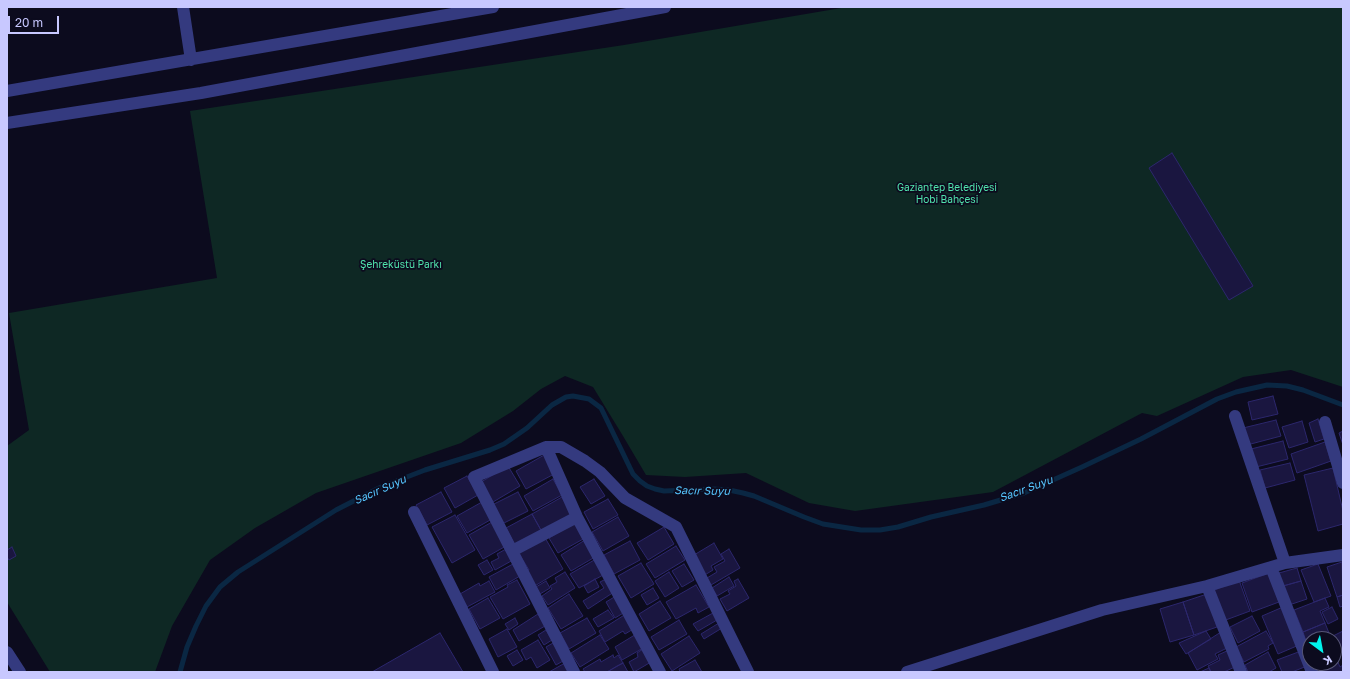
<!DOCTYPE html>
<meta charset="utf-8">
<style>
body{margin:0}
#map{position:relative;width:1350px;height:679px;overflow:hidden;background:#0c0b1e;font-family:"Golos Text",sans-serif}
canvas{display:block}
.frame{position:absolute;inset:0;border:8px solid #c8c8ff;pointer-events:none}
.north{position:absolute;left:1302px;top:631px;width:40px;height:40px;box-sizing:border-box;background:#0c0b1e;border:1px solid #575778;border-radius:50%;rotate:148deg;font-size:11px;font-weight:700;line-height:16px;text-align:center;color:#c8c8ff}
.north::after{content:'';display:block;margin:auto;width:14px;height:18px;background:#00f3ed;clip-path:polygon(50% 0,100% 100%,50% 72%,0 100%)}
.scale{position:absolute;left:8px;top:16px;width:51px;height:18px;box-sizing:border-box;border:2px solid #c8c8ff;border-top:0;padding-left:5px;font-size:12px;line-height:14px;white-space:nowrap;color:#c8c8ff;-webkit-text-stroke:3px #0c0b1e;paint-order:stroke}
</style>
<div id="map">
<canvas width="1350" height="679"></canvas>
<div class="frame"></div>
<div class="north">K</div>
<div class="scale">20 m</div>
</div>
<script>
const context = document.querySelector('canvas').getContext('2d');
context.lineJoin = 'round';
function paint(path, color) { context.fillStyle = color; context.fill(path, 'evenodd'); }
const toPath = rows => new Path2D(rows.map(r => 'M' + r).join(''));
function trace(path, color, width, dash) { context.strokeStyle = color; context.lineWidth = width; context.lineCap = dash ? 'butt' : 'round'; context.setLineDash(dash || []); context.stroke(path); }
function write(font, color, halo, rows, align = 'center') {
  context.font = font + ' "Golos Text",sans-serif'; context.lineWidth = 3.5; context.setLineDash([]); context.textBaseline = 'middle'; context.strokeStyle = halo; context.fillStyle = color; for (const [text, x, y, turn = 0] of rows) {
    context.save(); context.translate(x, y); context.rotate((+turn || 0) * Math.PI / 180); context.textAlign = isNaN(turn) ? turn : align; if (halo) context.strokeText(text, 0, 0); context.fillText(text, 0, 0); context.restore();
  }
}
const green = toPath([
 [847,7,1343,7,1343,387,1291,370,1243,377,1157,416,1142,413,993,492,855,511,809,503,746,473,685,477,646,475,623,436,593,387,565,376,541,389,513,411,461,443,316,493,255,528,210,560,172,626,155,672,50,672,7,602,7,446,29,430,9,313,217,278,190,111,624,45]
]);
const stream = toPath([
 [180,672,187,647,196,626,206,606,220,587,238,572,336,510,381,487,425,470,490,450,504,444,527,428,552,405,566,397,573,396,589,399,601,408,633,474,640,481,647,486,655,489,664,491,714,489,729,490,743,493,754,496,804,517,823,524,861,530,880,530,898,527,931,517,984,505,1024,493,1082,467,1141,439,1217,399,1236,392,1267,385,1287,386,1303,390,1343,405]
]);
const building = toPath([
 [1172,153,1253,286,1229,300,1149,168,1172,153],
 [1273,396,1278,414,1252,420,1248,402,1273,396],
 [1318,419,1324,439,1315,442,1309,423,1318,419],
 [1276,420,1281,436,1247,445,1243,428,1276,420],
 [1302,421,1308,442,1289,448,1282,427,1302,421],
 [1343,431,1343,445,1339,433,1343,431],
 [1283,441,1288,459,1256,467,1251,449,1283,441],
 [1325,442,1331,461,1297,473,1291,454,1325,442],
 [546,454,556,473,526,489,516,471,546,454],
 [1290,463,1295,480,1265,488,1260,470,1290,463],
 [508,466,520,486,493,502,481,482,508,466],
 [1333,468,1343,511,1343,524,1318,531,1304,475,1333,468],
 [467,476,478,495,455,508,444,488,467,476],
 [553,479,562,495,533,511,524,496,553,479],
 [594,479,605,496,591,504,580,487,594,479],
 [441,492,452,512,427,525,416,505,441,492],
 [518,492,528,511,502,524,492,505,518,492],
 [562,497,572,516,542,532,532,514,562,497],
 [608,499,618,515,593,529,584,512,608,499],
 [482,502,492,519,467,533,457,516,482,502],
 [532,514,542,532,516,547,506,528,532,514],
 [455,515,475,550,452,563,432,527,455,515],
 [618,517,629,536,603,551,592,532,618,517],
 [492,522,506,546,483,559,469,535,492,522],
 [576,522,585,538,558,553,549,538,576,522],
 [664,527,674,544,648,560,637,543,664,527],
 [544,536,563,569,533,587,524,573,529,570,518,552,544,536],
 [585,540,595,557,571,571,561,555,585,540],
 [630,541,640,560,614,574,604,555,630,541],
 [714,543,723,559,711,566,713,570,703,576,694,555,714,543],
 [676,546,685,560,655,578,646,564,676,546],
 [12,547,16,556,9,560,7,557,7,550,12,547],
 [506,549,513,560,495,570,491,562,499,558,497,554,506,549],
 [729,549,740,568,711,585,707,578,717,572,714,567,725,561,721,554,729,549],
 [596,559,605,574,579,588,570,574,596,559],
 [487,560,493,570,484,575,478,565,487,560],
 [1342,562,1343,595,1337,597,1327,567,1342,562],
 [641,563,654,584,631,598,618,576,641,563],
 [513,564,520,576,496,590,489,577,513,564],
 [684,564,694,580,682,587,672,571,684,564],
 [1318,564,1331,596,1314,602,1301,570,1318,564],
 [1297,568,1301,581,1283,586,1279,573,1297,568],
 [565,572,575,588,548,605,542,596,552,589,550,586,557,582,555,578,565,572],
 [669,572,679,588,665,597,655,581,669,572],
 [1269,573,1279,602,1252,612,1242,583,1269,573],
 [729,577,734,586,717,596,712,588,729,577],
 [595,579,599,587,588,593,584,586,595,579],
 [606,579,614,592,588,609,583,601,604,588,600,582,606,579],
 [738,579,749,598,727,611,720,599,730,594,728,591,736,586,734,581,738,579],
 [517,580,530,604,503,619,490,597,508,587,507,585,517,580],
 [1239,580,1250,611,1223,621,1212,591,1239,580],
 [489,581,495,592,467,607,460,594,479,583,480,586,489,581],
 [546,581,550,588,540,594,536,587,546,581],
 [1301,581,1307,599,1289,605,1283,586,1301,581],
 [696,585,709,607,698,613,696,608,676,619,666,602,696,585],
 [653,588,659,598,647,605,641,595,653,588],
 [569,594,583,616,561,629,548,608,569,594],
 [1207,594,1217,627,1194,635,1183,602,1207,594],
 [1343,595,1343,606,1340,607,1337,597,1343,595],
 [616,596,625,612,615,618,606,602,616,596],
 [488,598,500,618,480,629,469,609,488,598],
 [1325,598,1329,607,1320,611,1325,623,1303,632,1294,610,1325,598],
 [660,601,671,618,649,631,639,614,660,601],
 [1183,602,1194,635,1170,642,1160,609,1183,602],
 [1283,607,1299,645,1278,654,1262,616,1283,607],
 [1332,607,1338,619,1328,624,1322,612,1332,607],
 [608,610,614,618,598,627,593,619,608,610],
 [713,613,717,620,698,631,693,624,713,613],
 [538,614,545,626,519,641,513,630,538,614],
 [626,614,635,628,625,634,623,631,605,642,599,631,626,614],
 [1252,616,1260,631,1238,643,1230,627,1252,616],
 [515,618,518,624,509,630,505,624,515,618],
 [587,618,596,633,569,649,560,633,587,618],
 [679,620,687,634,659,650,651,637,679,620],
 [719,623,722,628,704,639,701,634,719,623],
 [1325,623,1331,638,1310,639,1310,646,1308,647,1303,632,1325,623],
 [507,629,517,647,498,657,489,639,507,629],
 [546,630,552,640,544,645,538,635,546,630],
 [1206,631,1211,639,1186,654,1179,643,1206,631],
 [1266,631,1273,643,1268,646,1269,649,1244,662,1236,647,1266,631],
 [1343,631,1343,651,1341,652,1333,636,1343,631],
 [1221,632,1229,647,1215,654,1218,659,1197,670,1188,653,1221,632],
 [440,633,463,672,372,672,440,633],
 [638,633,645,647,622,660,615,647,638,633],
 [600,635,609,649,580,667,571,653,600,635],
 [689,636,700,653,672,671,661,654,689,636],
 [538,640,550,660,537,668,531,657,526,660,521,650,538,640],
 [553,643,563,661,556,665,546,647,553,643],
 [643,649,651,662,634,672,629,662,638,657,637,653,643,649],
 [517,650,523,660,513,666,507,656,517,650],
 [1229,650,1237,666,1224,672,1211,672,1208,666,1220,660,1218,655,1229,650],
 [1301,651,1307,666,1292,672,1282,672,1277,660,1301,651],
 [1268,652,1276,668,1269,672,1248,672,1245,665,1268,652],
 [613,655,614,658,618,655,623,663,607,672,585,672,583,669,600,659,601,662,613,655],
 [1336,658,1340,667,1343,665,1343,672,1314,672,1312,667,1323,663,1334,663,1334,659,1336,658],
 [695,660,702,672,680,672,679,669,695,660],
 [565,663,570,672,549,672,565,663],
 [623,663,628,672,607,672,617,666,623,663],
 [1209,668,1211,672,1200,672,1209,668]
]);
const minor = toPath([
 [183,7,191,60],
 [7,91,493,7],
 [7,123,201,93,665,7],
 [1235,416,1285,563],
 [1325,422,1343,483],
 [546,447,577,517,660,672],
 [414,512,493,672],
 [512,551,577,517],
 [1271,567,1312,672],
 [1207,586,1241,672],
 [7,652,20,672],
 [574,672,474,477,546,447,561,447,585,461,600,472,625,498,676,527,748,672],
 [907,672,1102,610,1207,586,1285,563,1343,555]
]);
const parkNames = [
 ["Gaziantep Belediyesi",947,188],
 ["Hobi Bahçesi",947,200],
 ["Şehreküstü Parkı",401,265]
];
const waterNames = [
 ["Sacır Suyu",1026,489,-20],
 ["Sacır Suyu",380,490,-24],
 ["Sacır Suyu",702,491,1]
];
paint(green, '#0e2824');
trace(stream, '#0a2743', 5);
paint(building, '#1a1640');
trace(building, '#2c276d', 1);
trace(minor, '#343a7f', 12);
write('10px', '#50e3ac', '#0c0b1e', parkNames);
write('italic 11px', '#56c6ff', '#0c0b1e', waterNames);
</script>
